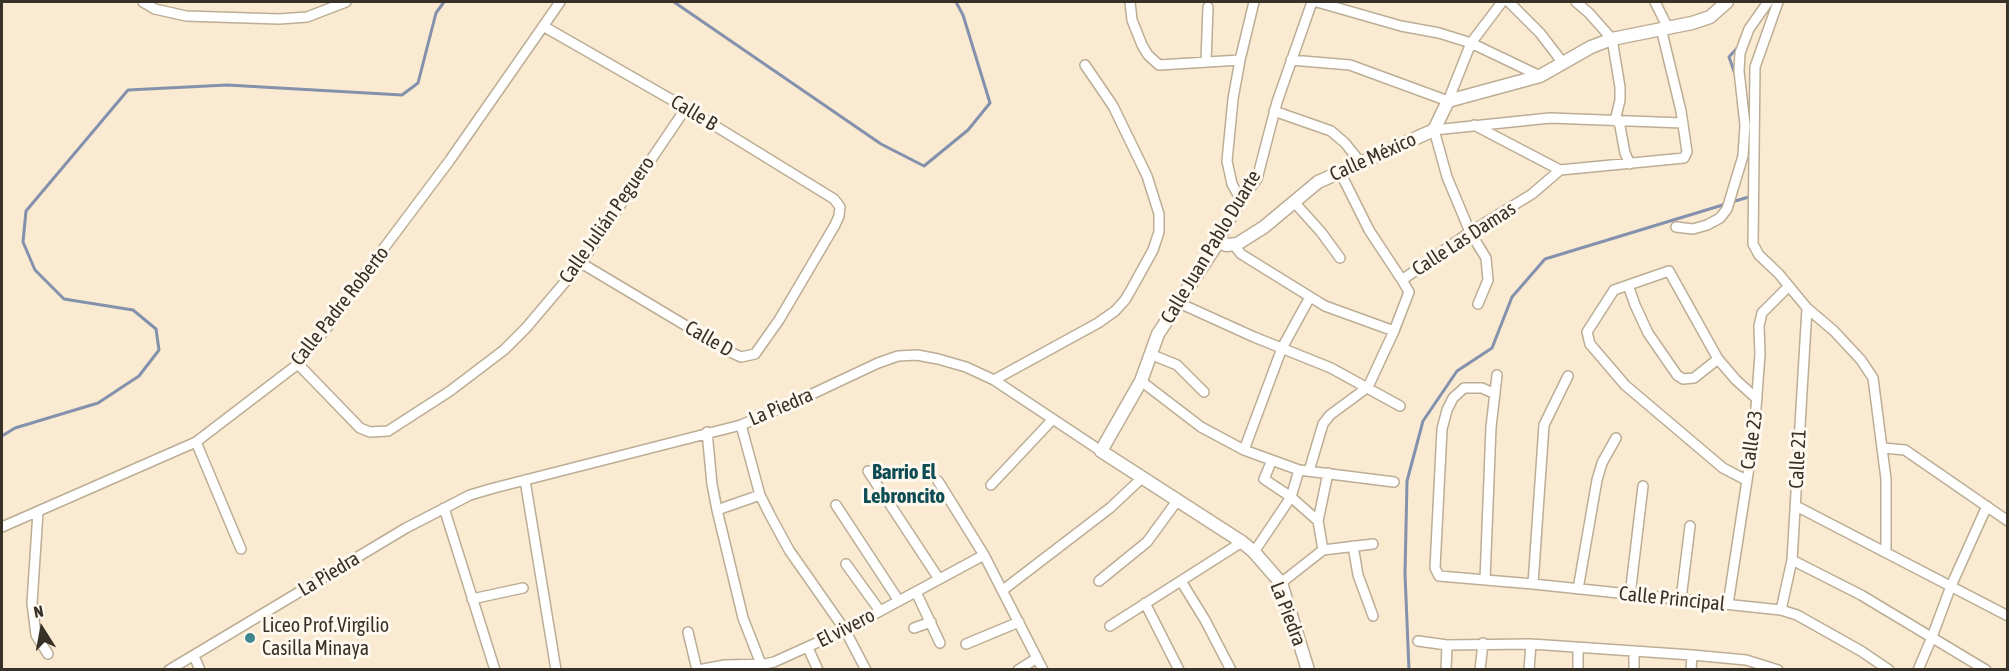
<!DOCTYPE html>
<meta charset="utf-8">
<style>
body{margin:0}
#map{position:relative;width:2009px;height:671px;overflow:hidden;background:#faead1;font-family:"Asap Condensed",sans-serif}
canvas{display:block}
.frame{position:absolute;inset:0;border:3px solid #373128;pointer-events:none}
.north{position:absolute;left:12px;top:599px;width:60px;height:60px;-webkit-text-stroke:4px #fff9ef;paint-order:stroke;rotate:349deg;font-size:16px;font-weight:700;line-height:24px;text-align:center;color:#373128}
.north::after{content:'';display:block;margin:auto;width:21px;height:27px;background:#373128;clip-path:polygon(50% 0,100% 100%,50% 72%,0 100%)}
</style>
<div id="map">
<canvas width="2009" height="671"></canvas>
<div class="frame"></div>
<div class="north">N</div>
</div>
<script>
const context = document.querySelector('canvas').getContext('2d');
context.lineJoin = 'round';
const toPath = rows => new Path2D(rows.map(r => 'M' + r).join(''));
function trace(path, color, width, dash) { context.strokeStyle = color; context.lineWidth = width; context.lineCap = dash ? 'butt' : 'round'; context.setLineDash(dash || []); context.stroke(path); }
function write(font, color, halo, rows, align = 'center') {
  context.font = font + ' "Asap Condensed",sans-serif'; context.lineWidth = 6; context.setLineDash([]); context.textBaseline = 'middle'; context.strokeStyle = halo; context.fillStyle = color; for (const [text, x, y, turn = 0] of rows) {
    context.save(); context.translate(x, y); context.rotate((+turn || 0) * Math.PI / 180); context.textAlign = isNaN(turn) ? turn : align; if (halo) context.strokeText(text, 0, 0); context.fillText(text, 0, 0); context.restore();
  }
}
const stream = toPath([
 [674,2,881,144,924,166,968,130,990,103,963,15,956,2],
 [1735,74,1729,57,1739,46],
 [1732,202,1752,196],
 [2,436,15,428,98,403,139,376,159,350,156,329,133,310,64,299,35,270,23,242,26,211,128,90,227,85,402,95,418,83,436,13,444,2],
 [1409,670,1405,574,1407,481,1423,421,1457,371,1492,348,1512,297,1545,259,1726,204]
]);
const minor = toPath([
 [143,2,155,9,186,16,279,19,307,17,346,2],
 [1130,2,1132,20,1142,45,1148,55,1159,65,1240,60],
 [1317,2,1401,26,1439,33,1471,43,1540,76],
 [1509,2,1540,33,1563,63],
 [1576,2,1589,13,1612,39,1620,87,1620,100,1615,121],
 [1655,2,1668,28],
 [1778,2,1755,67,1753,244,1759,255,1779,274,1807,308,1834,331,1861,360,1873,378,1886,479,1886,552],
 [543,26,686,108,834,199,840,207,839,216,835,225,779,320,755,354,741,357,730,352,581,263],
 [1291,60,1350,65,1448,101,1471,43,1502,2],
 [1206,62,1208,7],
 [1274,111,1331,131,1345,143,1361,163],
 [1619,121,1625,153,1630,164],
 [1474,125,1560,170,1684,158,1687,152,1681,111,1661,28],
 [1340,172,1369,230,1402,280],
 [1241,200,1232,184,1227,161,1233,99,1240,60,1254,2],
 [1294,202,1321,232,1340,258],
 [1676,227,1693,229,1707,225,1720,218,1727,209,1743,156,1745,125,1739,71,1740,53,1749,29,1768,2],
 [1219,241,1241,200,1257,179,1277,102,1312,2],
 [1234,245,1241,254,1325,306,1394,331],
 [1628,285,1635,305,1648,333,1677,375,1683,379,1694,378,1718,359],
 [1179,303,1254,337,1331,368,1400,406],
 [1478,304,1488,280,1486,258,1470,232,1447,177,1434,130,1550,118,1683,123],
 [1150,354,1177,365,1204,392],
 [298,364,360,428,370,432,388,431,450,391,504,350,526,328,581,263,686,108],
 [994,380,1098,323,1115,311,1125,300,1132,288,1153,250,1159,232,1159,214,1147,176,1113,106,1085,65],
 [1141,381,1201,427,1244,450,1299,470,1394,482],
 [1495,394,1482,388,1464,388,1453,398,1447,410,1442,429,1435,568,1439,576,1533,584,1781,610,1797,615,1861,651,1889,670],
 [741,425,760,495,770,515,789,550,845,630,866,670],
 [707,432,712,484,717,510,743,618,761,664],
 [196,442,241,549],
 [1883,448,1905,450,2008,521],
 [1244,450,1282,348,1310,297],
 [1272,460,1264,479,1291,497,1318,521],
 [868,471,939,579],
 [1309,471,1323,424,1330,415,1368,387,1394,331,1409,292,1402,280,1470,232,1532,194,1560,170],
 [525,480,556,670],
 [1746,480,1723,468,1625,385,1590,344,1587,332,1614,290,1669,271,1718,359,1736,380,1757,399],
 [938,481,984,555,1043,670],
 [991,485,1053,419],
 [836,505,899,601],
 [1796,506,2008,616],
 [444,508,495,670],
 [717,510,760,495],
 [38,512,32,603,36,635,48,654],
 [2,527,196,442,298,364,332,321,366,272,450,160,560,2],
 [1353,546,1358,575,1373,616],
 [1323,550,1318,521,1328,473],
 [1254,552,1291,497,1299,470],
 [1792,560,1861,595,1986,670],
 [846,564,880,611],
 [1485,580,1491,427,1497,375],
 [1099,581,1147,542,1177,501],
 [1181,581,1205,620,1231,670],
 [1281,583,1323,550,1373,544],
 [1533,584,1544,425,1568,376],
 [1578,589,1597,480,1602,463,1616,438],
 [1003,590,1110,508,1143,477],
 [916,592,940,643],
 [1630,595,1643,486],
 [472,599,523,588],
 [1681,599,1690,526],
 [1145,603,1179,670],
 [1728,604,1754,435,1760,354,1759,326,1762,313,1789,286],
 [1781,610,1792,560,1807,308],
 [1110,626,1242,542],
 [914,628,931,622],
 [688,632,697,670],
 [1418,641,1447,645,1531,644,1692,655,1746,660,1778,670],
 [966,644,1019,622],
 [808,648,818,670],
 [1578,648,1578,670],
 [1634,651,1634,670],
 [194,656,200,670],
 [169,670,406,528,470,495,494,488,741,425,793,403,878,363,898,356,917,355,938,359,966,367,994,380,1101,451],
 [698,670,725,665,765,664,774,662,845,630,984,555],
 [1018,670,1037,658],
 [1446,670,1447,645],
 [1480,670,1483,643],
 [1529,670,1531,644],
 [1691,670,1692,655],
 [1918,670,1932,637,1951,586,1987,506]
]);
const tertiary = toPath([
 [1308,670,1281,583,1254,552,1242,542,1101,451,1141,381,1158,334,1219,241,1226,245,1237,244,1264,227,1318,182,1434,130,1448,101,1540,76,1591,47,1612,39,1692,23,1710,17,1727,2]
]);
const markers = [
 [250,638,6,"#3f868e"]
];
const streetNames = [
 ["Calle B",694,113,31],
 ["Calle México",1373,157,-24],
 ["Calle Julián Peguero",607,220,-55],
 ["Calle Las Damas",1464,239,-33],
 ["Calle Juan Pablo Duarte",1211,247,-59],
 ["Calle Padre Roberto",340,306,-52],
 ["Calle D",709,339,30],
 ["La Piedra",781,407,-23],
 ["Calle 23",1752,440,-82],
 ["Calle 21",1798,459,-87],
 ["La Piedra",329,574,-31],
 ["Calle Principal",1672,599,6],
 ["La Piedra",1288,614,69],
 ["El vivero",846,628,-27]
];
const poiNames = [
 ["Liceo Prof.Virgilio",262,626],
 ["Casilla Minaya",262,649]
];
const neighbourhoodNames = [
 ["Barrio El",904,472],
 ["Lebroncito",904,496]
];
trace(stream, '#8391ad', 3);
trace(minor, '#bcad95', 12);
trace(tertiary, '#bcad95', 15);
trace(minor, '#fff', 9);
trace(tertiary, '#fff', 12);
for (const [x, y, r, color] of markers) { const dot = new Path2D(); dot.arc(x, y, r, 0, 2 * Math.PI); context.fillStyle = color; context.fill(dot); trace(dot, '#fff9ef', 2); }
write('20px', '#373128', '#fff9ef', streetNames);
write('20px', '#373128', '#fff9ef', poiNames, 'left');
write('bold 21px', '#0e4c53', '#fff9ef', neighbourhoodNames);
</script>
